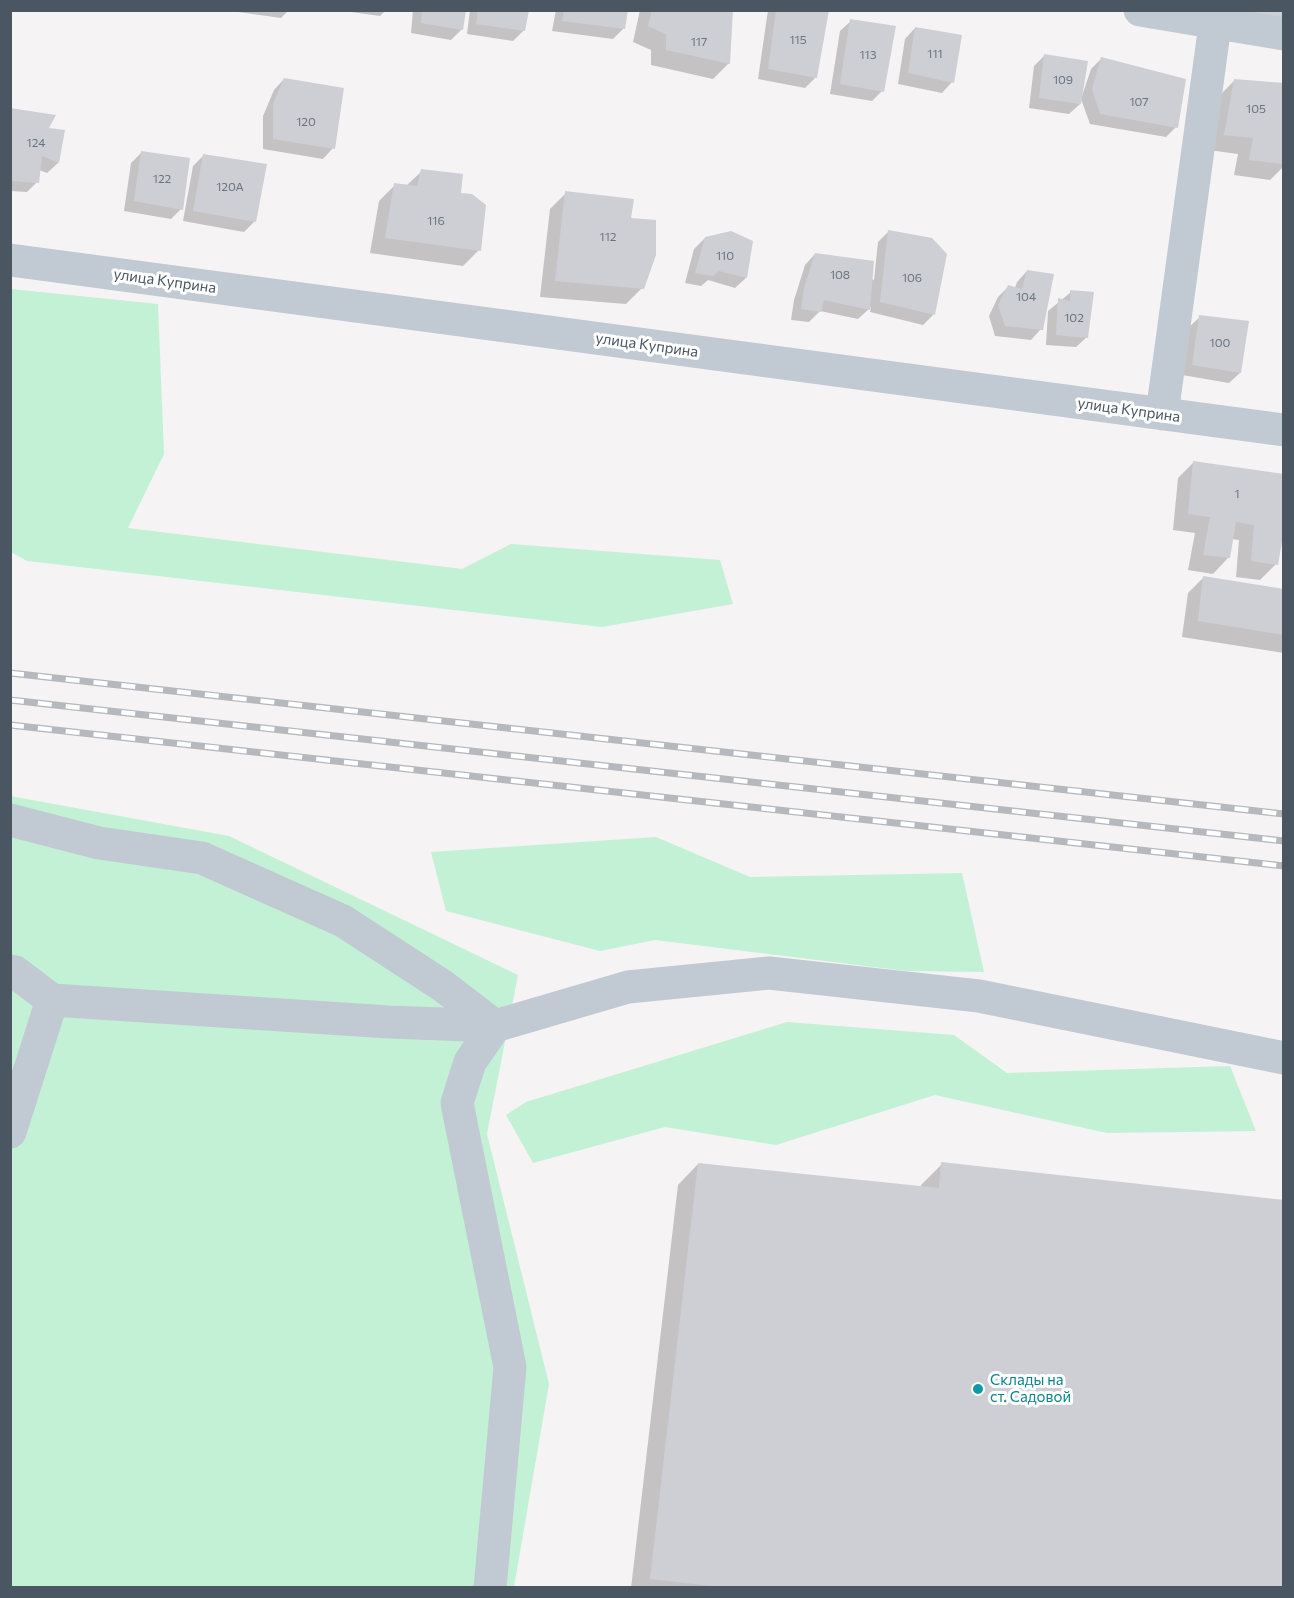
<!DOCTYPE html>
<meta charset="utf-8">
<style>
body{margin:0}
#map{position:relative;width:1294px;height:1598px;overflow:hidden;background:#f5f3f3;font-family:Commissioner,sans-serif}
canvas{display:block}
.frame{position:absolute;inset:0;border:12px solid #4a5661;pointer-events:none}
</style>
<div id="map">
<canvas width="1294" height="1598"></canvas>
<div class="frame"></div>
</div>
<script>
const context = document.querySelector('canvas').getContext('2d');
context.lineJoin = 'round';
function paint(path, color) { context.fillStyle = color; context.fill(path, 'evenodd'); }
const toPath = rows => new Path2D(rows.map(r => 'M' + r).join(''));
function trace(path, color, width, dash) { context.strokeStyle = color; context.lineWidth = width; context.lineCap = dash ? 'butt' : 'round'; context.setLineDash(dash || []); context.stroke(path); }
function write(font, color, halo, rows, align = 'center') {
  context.font = font + ' Commissioner,sans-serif'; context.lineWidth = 6; context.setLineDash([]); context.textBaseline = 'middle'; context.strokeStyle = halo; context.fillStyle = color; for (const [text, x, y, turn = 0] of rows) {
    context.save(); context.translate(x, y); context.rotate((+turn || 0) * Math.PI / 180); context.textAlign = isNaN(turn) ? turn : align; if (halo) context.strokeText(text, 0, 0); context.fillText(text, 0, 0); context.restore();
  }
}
const green = toPath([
 [11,289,158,304,164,454,128,528,462,569,511,544,720,560,733,604,602,627,27,561,11,552],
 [10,796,229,836,518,975,487,1134,549,1384,514,1587,11,1587],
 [656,837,750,877,962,873,984,972,906,971,655,940,600,951,446,911,431,852],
 [787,1022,954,1035,1007,1073,1230,1066,1256,1131,1107,1133,935,1095,776,1145,665,1127,533,1163,506,1115,526,1102]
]);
const shadow = toPath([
 [224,10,289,10,281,18],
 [336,10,386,10,380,16],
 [413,10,464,10,462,29,451,40,411,33],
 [470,10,527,10,524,30,513,41,467,34],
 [556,10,626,10,623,29,613,39,552,31],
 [640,10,732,10,729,63,713,79,651,65,651,50,633,42],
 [768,10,828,10,815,78,805,88,758,79],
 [851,21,882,91,872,101,830,94,840,31],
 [915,28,952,82,942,93,898,84,905,39],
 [1044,56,1080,104,1069,114,1029,108,1034,66],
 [1101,59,1176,127,1166,137,1090,124,1081,99,1091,69],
 [284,79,333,148,323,159,263,149,263,116,274,90],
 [1235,80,1284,85,1284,166,1270,180,1234,175,1238,154,1209,150,1219,96],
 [10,110,47,129,63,131,58,163,47,173,39,170,37,182,27,192,10,191],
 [142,152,181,209,171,219,124,211,131,163],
 [203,156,255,221,244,232,183,221,193,166],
 [422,171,459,194,479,250,463,266,370,253,379,201,395,185,406,186],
 [566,193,629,219,642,288,626,304,540,297,550,209],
 [888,232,945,254,933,315,923,325,870,312,871,307,858,319,820,311,809,322,791,320,794,300,805,265,815,254,874,280,878,242],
 [705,238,746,278,735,288,708,280,701,286,685,283,694,249],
 [1027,271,1041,329,1031,340,995,336,989,316,998,297,1009,286,1015,288,1017,282],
 [1071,292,1087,337,1076,347,1046,345,1048,311],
 [1200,317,1240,373,1229,383,1182,375,1189,327],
 [1194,462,1284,475,1276,564,1260,580,1236,577,1239,540,1231,539,1228,558,1213,574,1188,570,1195,533,1173,530,1178,478],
 [1204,577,1284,590,1284,653,1182,637,1188,593],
 [698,1164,921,1188,921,1185,942,1164,1284,1588,631,1588,678,1185]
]);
const building = toPath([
 [422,10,466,10,463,30,421,23],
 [478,10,529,10,525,31,476,24],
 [564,10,628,10,625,29,562,21],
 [652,10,733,10,730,64,666,50,666,34,648,26],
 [776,10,829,10,817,78,768,69],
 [1245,10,1284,10,1284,18,1245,12],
 [850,19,896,26,884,92,840,84],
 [915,27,962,35,954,83,908,73],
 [1044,54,1088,61,1081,104,1039,98],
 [1101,57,1186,79,1178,128,1100,114,1092,89],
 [284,78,344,88,335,149,273,139,273,104],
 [1234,79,1284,83,1284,164,1249,160,1253,138,1224,135],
 [10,108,56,115,49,128,65,130,59,163,42,156,39,183,10,181],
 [141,151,190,158,183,210,134,201],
 [203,154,267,164,256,222,193,211],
 [421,169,463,174,461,193,472,194,486,205,481,251,385,238,394,183,417,186],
 [565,191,634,199,631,218,656,220,656,255,644,289,555,281],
 [888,230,932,238,947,254,935,315,880,302],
 [731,231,753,241,747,278,719,271,713,276,695,273,705,237],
 [815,253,874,261,870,310,824,300,821,312,801,309,804,288],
 [1027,270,1054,274,1043,330,1005,326,998,305,1008,285,1022,289],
 [1070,290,1094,292,1088,338,1056,335,1058,298,1070,301],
 [1199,315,1249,321,1241,373,1192,365],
 [1193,461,1284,474,1284,530,1278,565,1251,561,1254,525,1236,522,1230,558,1203,555,1210,517,1188,514],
 [1203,576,1284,589,1284,635,1198,621],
 [941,1162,1284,1200,1284,1588,730,1588,650,1579,698,1163,939,1188]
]);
const minor = toPath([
 [1140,10,1284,34],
 [10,260,1284,430],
 [1162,414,1217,10],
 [10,820,99,843,202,858,343,921,443,986,495,1026],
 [10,971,15,972,52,1000,389,1022,495,1026,628,987,769,973,979,996,1284,1058],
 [10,1132,52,1000],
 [490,1588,510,1367,457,1103,470,1062,495,1026]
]);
const rail = toPath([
 [10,673,1284,814],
 [10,700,1284,841],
 [10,725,1284,866]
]);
const markers = [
 [978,1389,6,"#0f9aa8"]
];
const numberNames = [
 ["115",798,40],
 ["117",699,42],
 ["111",935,54],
 ["113",868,55],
 ["109",1063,80],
 ["107",1139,102],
 ["105",1256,109],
 ["120",306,122],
 ["124",36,143],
 ["122",162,179],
 ["120А",230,187],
 ["116",436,221],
 ["112",608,237],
 ["110",725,256],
 ["108",840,275],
 ["106",912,278],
 ["104",1026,297],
 ["102",1074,318],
 ["100",1220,343],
 ["1",1237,494]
];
const streetNames = [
 ["улица Куприна",165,281,8],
 ["улица Куприна",647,345,8],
 ["улица Куприна",1129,410,8]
];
const cultureNames = [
 ["Склады на",990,1380],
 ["ст. Садовой",990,1397]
];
paint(green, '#c3f1d5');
paint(shadow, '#0003');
paint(building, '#cdcfd5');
trace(minor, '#c1cad2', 33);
trace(rail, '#b5b8bd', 7);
trace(rail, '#fff', 4.5, [14]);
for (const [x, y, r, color] of markers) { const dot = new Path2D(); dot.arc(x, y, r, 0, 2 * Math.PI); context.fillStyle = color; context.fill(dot); trace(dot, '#fff', 2); }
write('12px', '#6b747e', null, numberNames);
write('15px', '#4a5661', '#fff', streetNames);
write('15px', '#0d838f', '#fff', cultureNames, 'left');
</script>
